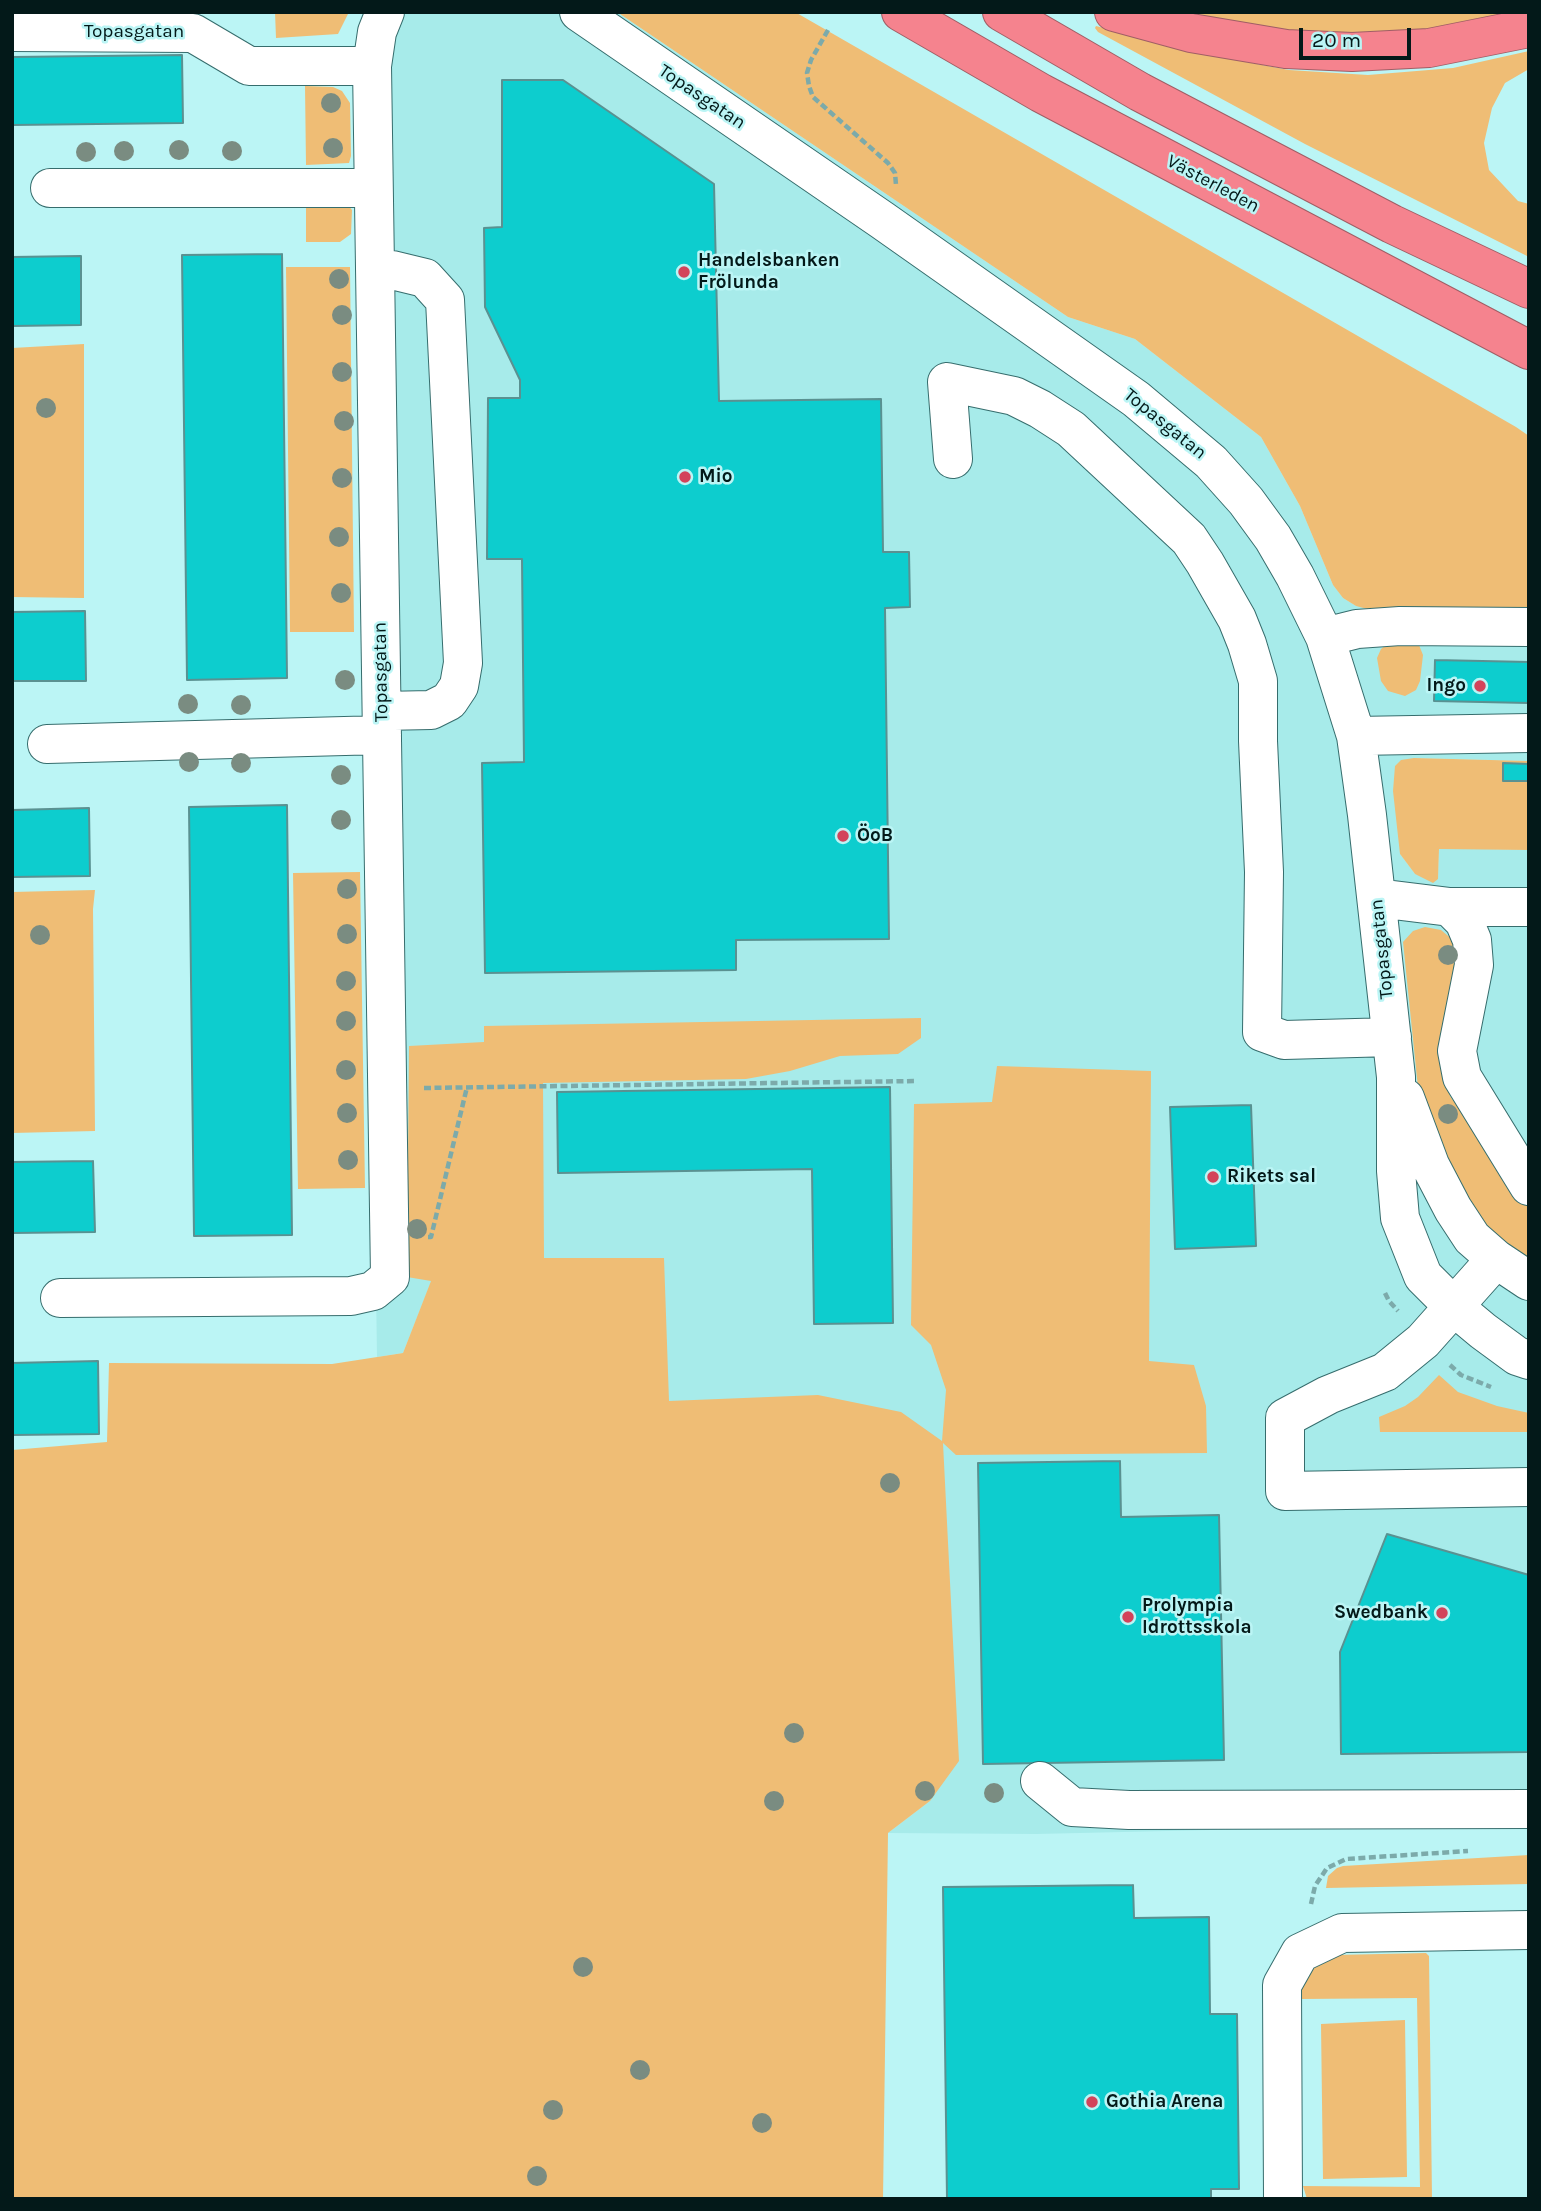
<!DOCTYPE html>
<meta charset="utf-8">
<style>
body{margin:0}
#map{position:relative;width:1541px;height:2211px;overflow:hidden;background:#bbf5f5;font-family:Karla,sans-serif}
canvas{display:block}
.frame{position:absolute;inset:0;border:14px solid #031919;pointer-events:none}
.scale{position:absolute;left:1299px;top:28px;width:112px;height:32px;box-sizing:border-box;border:4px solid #031919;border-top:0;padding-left:9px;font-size:21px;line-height:24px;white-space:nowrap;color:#031919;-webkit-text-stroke:5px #bbf5f5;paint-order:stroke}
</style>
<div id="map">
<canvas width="1541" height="2211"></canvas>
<div class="frame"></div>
<div class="scale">20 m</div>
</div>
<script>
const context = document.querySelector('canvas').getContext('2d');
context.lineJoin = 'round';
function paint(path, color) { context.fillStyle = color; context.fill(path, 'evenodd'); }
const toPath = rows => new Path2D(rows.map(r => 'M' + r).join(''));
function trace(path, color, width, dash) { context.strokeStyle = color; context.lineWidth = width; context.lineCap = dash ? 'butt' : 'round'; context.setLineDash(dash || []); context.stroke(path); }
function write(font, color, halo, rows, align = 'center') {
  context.font = font + ' Karla,sans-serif'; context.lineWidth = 5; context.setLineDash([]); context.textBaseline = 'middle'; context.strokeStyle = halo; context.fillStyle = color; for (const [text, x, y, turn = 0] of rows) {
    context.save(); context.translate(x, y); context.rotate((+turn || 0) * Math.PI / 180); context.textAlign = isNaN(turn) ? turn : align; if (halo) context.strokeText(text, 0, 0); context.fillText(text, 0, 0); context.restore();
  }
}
const built = toPath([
 [370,12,617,12,1068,317,1135,339,1261,437,1300,506,1333,585,1343,598,1356,606,1529,615,1529,761,1414,758,1400,854,1415,874,1438,878,1439,848,1529,850,1529,1207,1450,1096,1444,1068,1455,961,1414,1061,1529,1264,1529,1826,1298,1828,1036,1834,888,1833,930,1801,668,1401,630,1402,550,1381,539,1343,431,1282,403,1353,377,1357,370,866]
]);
const green = toPath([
 [275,12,349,12,338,34,276,38],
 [617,12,795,12,1516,427,1529,436,1529,615,1375,611,1356,606,1343,598,1333,585,1300,506,1261,437,1135,339,1068,317],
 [1165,12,1529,12,1498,22,1332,40],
 [1096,26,1220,57,1289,70,1368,75,1453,68,1529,51,1529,69,1505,83,1492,108,1484,143,1489,170,1518,201,1529,204,1529,257,1305,144,1098,32,1095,28],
 [305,86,333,87,342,91,350,103,351,156,349,163,306,165],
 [306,203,348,205,352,210,351,234,340,242,306,242],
 [286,267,350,267,354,632,290,632],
 [84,344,84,598,12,597,12,348],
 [1389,643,1419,645,1423,655,1420,681,1416,690,1405,696,1388,691,1381,681,1377,658,1381,649],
 [1414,758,1529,761,1529,850,1439,849,1438,879,1433,883,1415,874,1400,854,1393,791,1395,766,1401,760],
 [360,872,365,1188,298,1189,293,873],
 [95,890,93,909,95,1131,12,1133,12,892],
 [1425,927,1441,930,1453,940,1455,960,1444,1068,1450,1096,1529,1207,1529,1264,1494,1238,1471,1206,1454,1173,1418,1088,1403,942,1413,931],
 [921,1018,921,1038,898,1054,840,1056,790,1071,746,1079,543,1083,544,1258,664,1258,669,1401,818,1395,901,1412,942,1441,946,1390,931,1345,911,1325,914,1104,992,1102,997,1066,1151,1071,1149,1361,1194,1365,1206,1406,1207,1453,956,1455,943,1443,959,1761,930,1801,888,1833,883,2199,12,2199,12,1450,107,1442,109,1363,332,1364,403,1353,431,1281,407,1277,409,1046,484,1042,484,1026],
 [1439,1375,1458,1392,1497,1406,1529,1413,1529,1432,1380,1432,1379,1417,1405,1406,1418,1397],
 [1529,1855,1529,1884,1326,1888,1328,1876,1337,1868,1343,1866],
 [1426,1953,1429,1956,1432,2199,1307,2199,1303,2186,1420,2187,1417,1998,1302,1999,1302,1985,1308,1968,1336,1955],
 [1405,2020,1407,2177,1323,2179,1321,2024]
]);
const building = toPath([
 [182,55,183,123,12,125,12,57,182,55],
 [502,80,563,80,714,184,719,401,881,399,883,552,909,552,910,607,885,608,889,939,736,940,736,970,485,973,482,763,524,762,522,559,487,559,488,398,520,398,520,380,485,307,484,228,502,227,502,80],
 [282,254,287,678,187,680,182,255,282,254],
 [81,256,81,325,12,326,12,257,81,256],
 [85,611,86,681,12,681,12,612,85,611],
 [1435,660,1529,662,1529,703,1434,701,1435,660],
 [1503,763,1529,764,1529,781,1503,781,1503,763],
 [287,805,292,1235,194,1236,189,807,287,805],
 [89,808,90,876,12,877,12,810,89,808],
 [890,1087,893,1323,814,1324,812,1169,558,1173,557,1092,890,1087],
 [1251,1105,1256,1246,1175,1249,1170,1107,1251,1105],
 [93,1161,95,1232,12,1233,12,1162,93,1161],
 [98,1361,99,1434,12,1435,12,1363,98,1361],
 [1120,1461,1121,1517,1219,1515,1224,1760,983,1764,978,1463,1120,1461],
 [1387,1534,1529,1575,1529,1752,1341,1754,1340,1652,1387,1534],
 [1133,1885,1134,1918,1209,1917,1210,2014,1237,2014,1239,2189,1211,2189,1211,2199,947,2199,943,1887,1133,1885]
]);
const path = toPath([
 [828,30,811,60,807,73,809,86,813,97,888,163,895,173,896,185],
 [424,1088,916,1081],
 [428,1237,431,1237,467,1087],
 [1385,1293,1389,1301,1398,1311],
 [1450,1365,1461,1375,1491,1387],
 [1311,1904,1315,1886,1327,1868,1346,1859,1468,1851]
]);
const minor = toPath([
 [579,12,882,220,1136,399,1211,462,1246,501,1273,538,1295,576,1325,637,1356,736,1367,815,1396,1077,1396,1171,1400,1218,1423,1276,1453,1306,1483,1331,1517,1356,1529,1360],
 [12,32,193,33,249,66,372,66],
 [50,188,373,188],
 [375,270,392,270,425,278,445,300,463,663,459,686,449,701,431,710,382,711],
 [953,459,947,382,1014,396,1040,409,1071,429,1189,539,1205,563,1237,619,1247,644,1258,681,1258,741,1264,872,1262,1032,1284,1040,1392,1037],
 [1325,637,1357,629,1400,626,1529,627],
 [1356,736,1529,733],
 [47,744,382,735],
 [1377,898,1450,907,1529,907],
 [1450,907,1464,921,1472,940,1474,965,1457,1051,1462,1077,1529,1186],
 [1405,1098,1430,1165,1453,1209,1472,1238,1496,1259,1529,1281],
 [1496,1259,1423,1341,1385,1372,1328,1395,1285,1418,1285,1491,1529,1487],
 [60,1298,351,1296,373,1291,390,1277,372,66,377,32,385,12],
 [1040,1781,1072,1807,1129,1810,1529,1809],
 [1283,2199,1282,1985,1300,1953,1342,1933,1529,1930]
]);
const highway = toPath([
 [901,12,1041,93,1529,350],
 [1002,12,1140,92,1392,224,1529,289],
 [1114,12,1191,33,1286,49,1352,52,1429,48,1529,28]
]);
const trees = [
 [331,103],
 [333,148],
 [179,150],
 [124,151],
 [232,151],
 [86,152],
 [339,279],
 [342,315],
 [342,372],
 [46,408],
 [344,421],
 [342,478],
 [339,537],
 [341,593],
 [345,680],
 [188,704],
 [241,705],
 [189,762],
 [241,763],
 [341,775],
 [341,820],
 [347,889],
 [347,934],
 [40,935],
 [1448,955],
 [346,981],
 [346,1021],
 [346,1070],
 [347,1113],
 [1448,1114],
 [348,1160],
 [417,1229],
 [890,1483],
 [794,1733],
 [925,1791],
 [994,1793],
 [774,1801],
 [583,1967],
 [640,2070],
 [553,2110],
 [762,2123],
 [537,2176]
];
const markers = [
 [684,272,7,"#d3435a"],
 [685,477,7,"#d3435a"],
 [1480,686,7,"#d3435a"],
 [843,836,7,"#d3435a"],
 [1213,1177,7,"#d3435a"],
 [1442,1613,7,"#d3435a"],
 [1128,1617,7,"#d3435a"],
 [1092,2102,7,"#d3435a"]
];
const streetNames = [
 ["Topasgatan",134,32],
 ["Topasgatan",702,97,34],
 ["Västerleden",1213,184,28],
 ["Topasgatan",1165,424,39],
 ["Topasgatan",381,672,-91],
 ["Topasgatan",1382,949,-96]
];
const poiNames = [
 ["Handelsbanken",698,261],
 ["Frölunda",698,283],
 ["Mio",699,477],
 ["Ingo",1466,686,"right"],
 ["ÖoB",857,836],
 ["Rikets sal",1227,1177],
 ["Prolympia",1142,1606],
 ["Idrottsskola",1142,1628],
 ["Swedbank",1428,1613,"right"],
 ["Gothia Arena",1106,2102]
];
paint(built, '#a7ebea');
paint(green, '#efbd75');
paint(building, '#0dcdce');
trace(building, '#5a9191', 2);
trace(minor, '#366d6d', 40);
trace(highway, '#a05e65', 40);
trace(path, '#7caaaa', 4.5, [7, 3.5]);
trace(minor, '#fff', 38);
trace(highway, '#f5838e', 38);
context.fillStyle = '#7a8c81';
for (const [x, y] of trees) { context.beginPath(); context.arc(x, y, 10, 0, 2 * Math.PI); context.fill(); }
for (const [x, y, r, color] of markers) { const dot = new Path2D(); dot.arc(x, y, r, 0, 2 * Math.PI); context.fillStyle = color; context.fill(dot); trace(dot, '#bbf5f5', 2.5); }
write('19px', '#031919', '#bbf5f5', streetNames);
write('bold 19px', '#031919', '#bbf5f5', poiNames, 'left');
</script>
